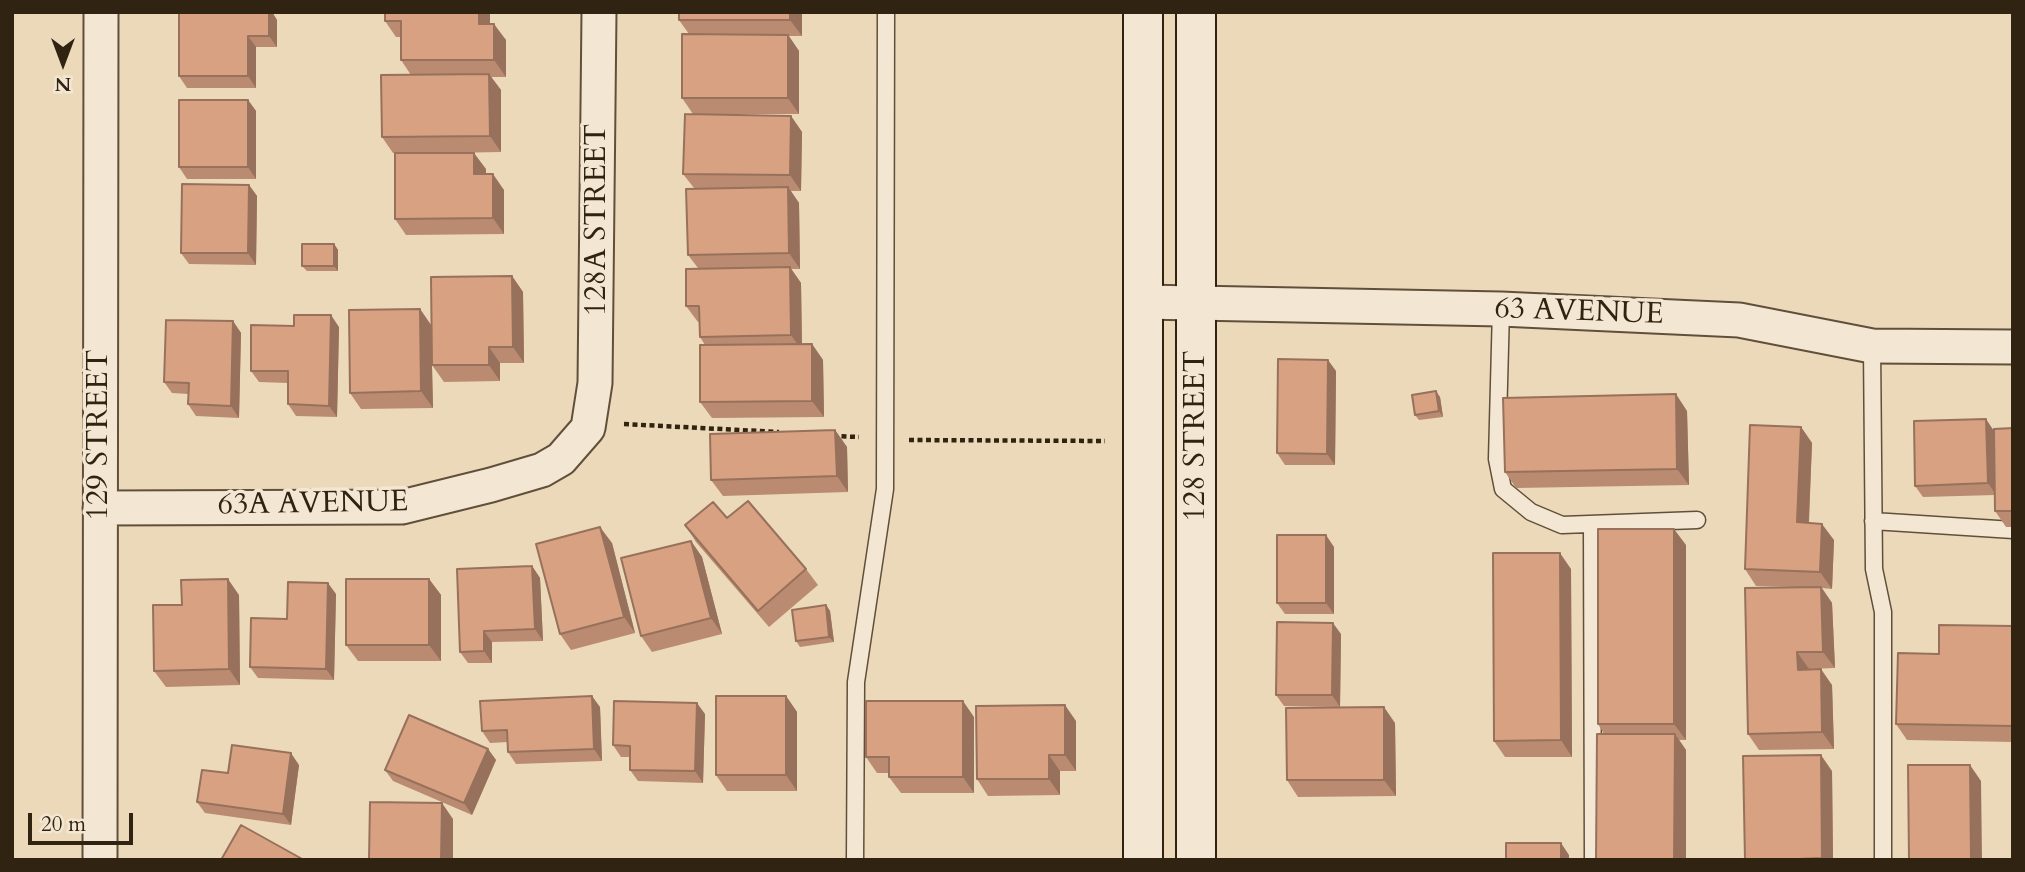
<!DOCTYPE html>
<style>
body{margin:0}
#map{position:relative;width:2025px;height:872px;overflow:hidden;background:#ecd9ba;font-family:Cardo,serif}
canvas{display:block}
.frame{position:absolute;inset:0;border:14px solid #312311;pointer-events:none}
.north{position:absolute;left:28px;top:28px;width:70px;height:70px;-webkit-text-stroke:5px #f3e6d2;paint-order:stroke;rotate:180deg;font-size:19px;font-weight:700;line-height:28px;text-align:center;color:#312311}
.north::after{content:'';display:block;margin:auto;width:24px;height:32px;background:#312311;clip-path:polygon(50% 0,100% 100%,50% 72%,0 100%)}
.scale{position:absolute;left:28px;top:813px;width:105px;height:32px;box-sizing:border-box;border:4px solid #312311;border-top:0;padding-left:9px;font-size:21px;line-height:24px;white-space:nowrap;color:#312311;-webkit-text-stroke:5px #f3e6d2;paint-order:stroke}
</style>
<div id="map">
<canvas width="2025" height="872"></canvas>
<div class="frame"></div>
<div class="north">N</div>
<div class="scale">20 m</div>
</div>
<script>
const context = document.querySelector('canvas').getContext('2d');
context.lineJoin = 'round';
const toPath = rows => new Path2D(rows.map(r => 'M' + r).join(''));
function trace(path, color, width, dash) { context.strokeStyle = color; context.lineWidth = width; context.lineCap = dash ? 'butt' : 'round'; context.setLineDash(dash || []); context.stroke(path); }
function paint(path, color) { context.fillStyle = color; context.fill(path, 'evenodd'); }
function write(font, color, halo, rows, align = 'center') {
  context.font = font + ' Cardo,serif'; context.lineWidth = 7; context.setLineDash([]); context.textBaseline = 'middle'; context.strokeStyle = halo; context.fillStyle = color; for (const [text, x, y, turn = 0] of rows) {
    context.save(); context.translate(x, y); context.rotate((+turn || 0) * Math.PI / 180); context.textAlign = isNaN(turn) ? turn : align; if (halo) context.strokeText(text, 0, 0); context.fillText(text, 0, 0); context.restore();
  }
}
const path = toPath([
 [624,424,779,432],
 [833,436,859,437],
 [909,440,1105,441]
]);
const service = toPath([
 [1501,309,1497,459,1503,489,1531,512,1562,525,1697,520],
 [1872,346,1874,569,1883,612,1883,860],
 [1873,521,2013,530],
 [1592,525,1593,860],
 [855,860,856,682,885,489,886,12]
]);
const minor = toPath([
 [1143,302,1501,309,1739,320,1872,346,2013,347],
 [100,508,402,507,491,485,542,470,561,459,588,428,595,383,599,12],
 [100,857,101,12]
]);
const secondary = toPath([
 [1196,12,1196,860],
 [1143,860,1143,12]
]);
const wall = toPath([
 [179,12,272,12,277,20,277,47,256,47,256,88,187,88,179,76],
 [490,12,490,24,506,40,506,77,491,77,501,90,501,152,446,153,486,169,486,174,504,190,504,234,406,235,395,219,395,153,393,153,382,137,411,75,401,60,401,37,396,37,385,21],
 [802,12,802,36,789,36,799,51,799,114,693,114,682,98,689,34,679,20],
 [248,100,256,111,256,179,187,179,179,167],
 [791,116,802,132,801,191,791,191,799,203,800,269,791,269,801,283,802,344,812,344,823,360,824,417,712,418,700,402,705,345,700,337,700,322,698,322,686,306,698,268,688,255,694,188,683,174],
 [249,185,257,196,256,265,189,264,181,253],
 [334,244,338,250,338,271,307,271,302,266],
 [512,276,523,292,524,363,500,363,500,381,444,382,432,365],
 [420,309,431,325,433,408,361,409,350,393],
 [233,321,241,333,239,418,196,416,188,404,188,394,172,393,164,382],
 [339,327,337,417,296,416,288,404,288,383,259,382,251,371],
 [1336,371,1335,465,1285,465,1277,453],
 [1440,397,1443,417,1419,420,1415,415],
 [1687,411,1689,485,1516,488,1505,472],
 [1801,427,1812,443,1809,523,1834,540,1832,589,1822,588,1832,603,1835,668,1809,669,1832,685,1834,749,1759,750,1748,734,1796,587,1756,586,1745,569],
 [2013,428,2013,527,2006,527,1995,511,1995,495,1923,497,1915,486,1994,430],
 [835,430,847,447,848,492,723,496,711,480],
 [727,518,806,569,818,585,769,627,696,542,685,525],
 [691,541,702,557,722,634,652,652,641,636],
 [612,543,635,633,571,650,560,634],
 [1686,545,1686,740,1679,740,1686,750,1604,734,1598,724],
 [1334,547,1334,614,1285,614,1277,603],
 [532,566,540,578,543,641,492,642,492,663,468,663,460,652],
 [1571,569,1572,757,1505,757,1494,741],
 [429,579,441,595,441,661,358,661,346,645],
 [336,594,334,680,258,678,250,667,287,619],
 [239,595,240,685,166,687,154,671,182,605],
 [826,605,830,611,834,642,800,647,796,641],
 [2013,626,2013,742,1907,740,1896,724,1939,654],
 [1341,634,1340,707,1284,706,1276,695],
 [786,696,797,712,797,791,727,791,716,775],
 [600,707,602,761,516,764,508,752,508,742,490,743,482,731],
 [705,714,703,783,638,781,630,770,630,757,621,757,613,745],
 [974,717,974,793,901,793,889,777,889,773,877,773,866,757],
 [1076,721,1076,771,1060,771,1060,795,988,796,977,779],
 [1395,723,1396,796,1298,797,1287,780],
 [488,749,496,760,472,815,393,781,385,770],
 [299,765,291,825,205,813,197,802,228,773],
 [1832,771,1833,860,1745,860]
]);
const shadedWall = toPath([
 [269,12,272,12,277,20,277,47,269,36],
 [479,12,490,12,490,40,479,24],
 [790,12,802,12,802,36,790,20],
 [494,24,506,40,506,77,494,60],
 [788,35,799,51,799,114,788,98],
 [248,36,256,47,256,88,248,76],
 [489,74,501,90,501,152,490,136],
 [248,100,256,111,256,179,248,167],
 [791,116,802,132,801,191,790,175],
 [474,153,486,169,486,190,474,174],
 [493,174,504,190,504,234,493,218],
 [249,185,257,196,256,265,248,253],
 [788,187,799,203,800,269,789,253],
 [334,244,338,250,338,271,334,266],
 [790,267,801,283,802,351,791,335],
 [512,276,523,292,524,363,513,347],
 [420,309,431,325,433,408,421,391],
 [331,315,339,327,337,417,329,406],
 [233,321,241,333,239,418,231,406],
 [812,344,823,360,824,417,812,401],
 [489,347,500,363,500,381,489,365],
 [1328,360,1336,371,1335,465,1327,454],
 [1436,391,1440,397,1443,417,1439,411],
 [1676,394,1687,411,1689,485,1677,469],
 [1986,419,1994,431,1996,495,1988,483],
 [1801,427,1812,443,1808,539,1797,522],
 [835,430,847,447,848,492,837,476],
 [1822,524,1834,540,1832,589,1820,572],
 [600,527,612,543,635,633,624,617],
 [1674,529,1686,545,1686,740,1674,724],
 [1326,535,1334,547,1334,614,1326,603],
 [691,541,702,557,722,634,711,618],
 [1560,553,1571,569,1572,757,1561,740],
 [532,566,540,578,543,641,535,629],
 [228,579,239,595,240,685,229,669],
 [429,579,441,595,441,661,429,645],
 [328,583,336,594,334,680,326,669],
 [1821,587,1832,603,1835,668,1823,652],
 [826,605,830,611,834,642,829,637],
 [1333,623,1341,634,1340,707,1332,695],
 [484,631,492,642,492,663,484,651],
 [1797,652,1809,669,1809,686,1798,670],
 [1821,669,1832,685,1834,749,1822,732],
 [592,696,600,707,602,761,594,749],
 [786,696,797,712,797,791,786,775],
 [963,701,974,717,974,793,963,777],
 [697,703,705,714,703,783,695,771],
 [1065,705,1076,721,1076,771,1065,755],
 [1384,707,1395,723,1396,796,1384,780],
 [1675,734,1686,750,1686,860,1674,860],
 [488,749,496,760,472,815,464,803],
 [291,753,299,765,291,825,283,814],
 [1049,755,1060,771,1060,795,1049,779],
 [1821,755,1832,771,1833,860,1823,860,1822,858],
 [1970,765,1981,781,1982,860,1971,860],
 [442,803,453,819,453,860,441,860],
 [1561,843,1569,855,1569,860,1561,860]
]);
const building = toPath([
 [179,12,269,12,269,36,248,36,248,76,179,76,179,12],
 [385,12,479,12,479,24,494,24,494,60,401,60,401,21,385,21,385,12],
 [679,12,790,12,790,20,679,20,679,12],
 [682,34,788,35,788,98,682,98,682,34],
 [489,74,490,136,382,137,381,75,489,74],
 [179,100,248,100,248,167,179,167,179,100],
 [685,114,791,116,790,175,683,174,685,114],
 [395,153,474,153,474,174,493,174,493,218,395,219,395,153],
 [182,184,249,185,248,253,181,253,182,184],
 [788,187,789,253,688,255,686,189,788,187],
 [302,244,334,244,334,266,302,266,302,244],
 [790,267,791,335,700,337,699,306,686,306,686,269,790,267],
 [512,276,513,347,489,347,489,365,432,365,431,277,512,276],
 [420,309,421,391,350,393,349,310,420,309],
 [294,315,331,315,329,406,288,404,288,371,251,371,251,325,294,326,294,315],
 [166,320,233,321,231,406,188,404,189,383,164,382,166,320],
 [812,344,812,401,700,402,700,345,812,344],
 [1278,359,1328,360,1327,454,1277,453,1278,359],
 [1436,391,1439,411,1415,415,1412,395,1436,391],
 [1676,394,1677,469,1505,472,1503,398,1676,394],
 [1986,419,1988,483,1915,486,1914,421,1986,419],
 [1750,425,1801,427,1797,522,1822,524,1820,572,1745,569,1750,425],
 [2013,428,2013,511,1995,511,1994,429,2013,428],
 [835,430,837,476,711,480,710,434,835,430],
 [748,501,806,569,758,611,685,525,713,502,727,518,748,501],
 [600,527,624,617,560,634,536,544,600,527],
 [1598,529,1674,529,1674,724,1598,724,1598,529],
 [1277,535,1326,535,1326,603,1277,603,1277,535],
 [691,541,711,618,641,636,621,558,691,541],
 [1493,553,1560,553,1561,740,1494,741,1493,553],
 [532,566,535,629,484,631,484,651,460,652,457,569,532,566],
 [228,579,229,669,154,671,153,605,182,605,181,580,228,579],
 [346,579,429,579,429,645,346,645,346,579],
 [288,582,328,583,326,669,250,667,251,618,287,619,288,582],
 [1821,587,1823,652,1797,652,1798,670,1821,669,1822,732,1748,734,1745,588,1821,587],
 [826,605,829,637,796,641,792,610,826,605],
 [1277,622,1333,623,1332,695,1276,695,1277,622],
 [1939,625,2013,626,2013,726,1896,724,1898,653,1939,654,1939,625],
 [592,696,594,749,508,752,507,730,482,731,480,701,592,696],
 [716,696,786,696,786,775,716,775,716,696],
 [614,701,697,703,695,771,630,770,630,746,613,745,614,701],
 [866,701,963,701,963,777,889,777,889,757,866,757,866,701],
 [1065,705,1065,755,1049,755,1049,779,977,779,976,706,1065,705],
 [1384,707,1384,780,1287,780,1286,708,1384,707],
 [409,715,488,749,464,803,385,770,409,715],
 [1597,734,1675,734,1674,860,1596,860,1597,734],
 [232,745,291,753,283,814,197,802,202,770,228,773,232,745],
 [1821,755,1822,858,1799,859,1799,860,1745,860,1743,756,1821,755],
 [1908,765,1970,765,1971,860,1909,860,1908,765],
 [370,802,442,803,441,860,369,860,370,802],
 [241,825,304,860,221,860,241,825],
 [1506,843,1561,843,1561,860,1506,860,1506,843]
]);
const streetNames = [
 ["128A STREET",598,220,-90],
 ["63 AVENUE",1579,313,2],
 ["129 STREET",100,435,-90],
 ["128 STREET",1197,436,-90],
 ["63A AVENUE",313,505,-1]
];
trace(service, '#60503b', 19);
trace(minor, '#60503b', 37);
trace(secondary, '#312311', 42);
trace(path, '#312311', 4.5, [5, 3.5]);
trace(service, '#f3e6d2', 16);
trace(minor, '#f3e6d2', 33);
trace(secondary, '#f3e6d2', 38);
paint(wall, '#ba8b70');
paint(shadedWall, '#97715b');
paint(building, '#d8a282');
trace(building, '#97715b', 2);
write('30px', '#312311', '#f3e6d2', streetNames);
</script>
